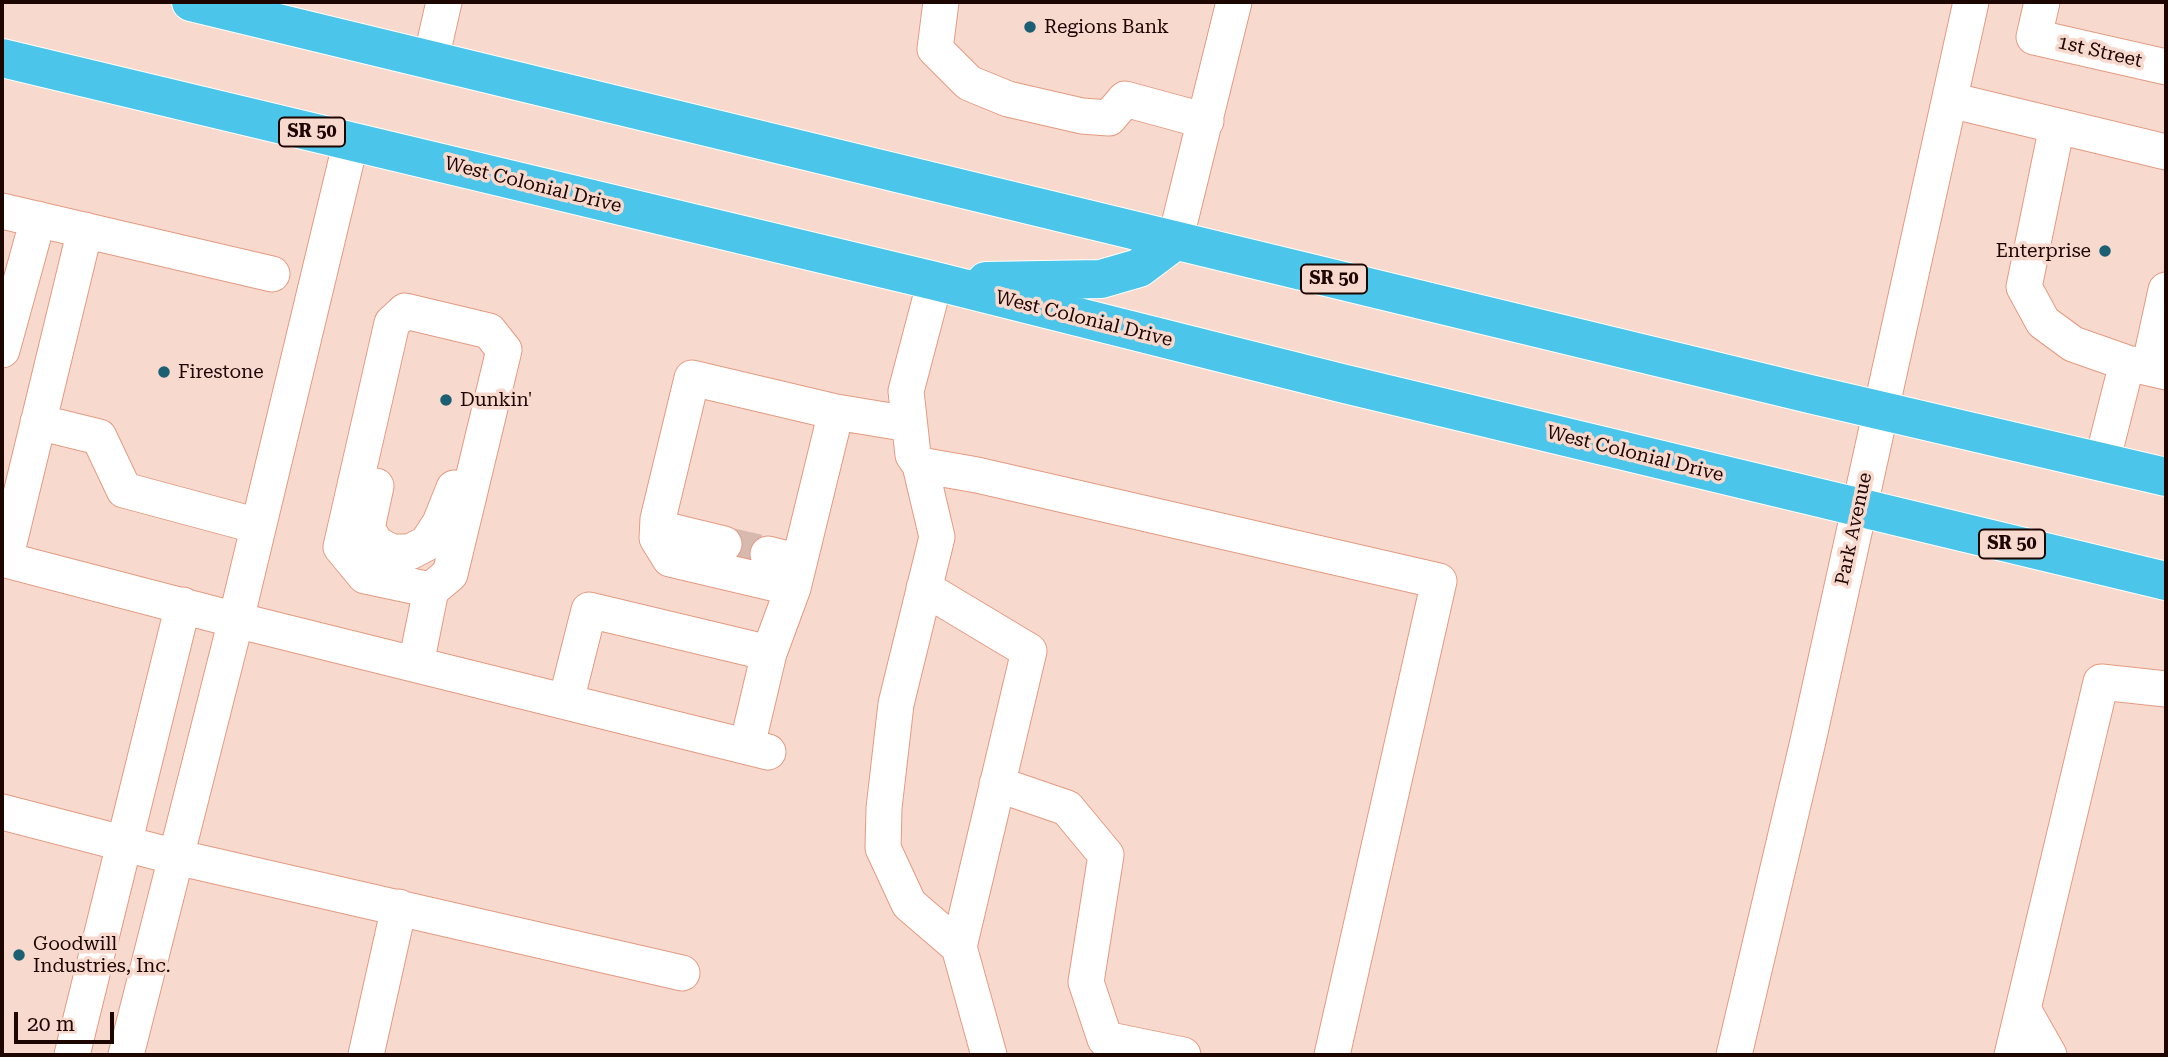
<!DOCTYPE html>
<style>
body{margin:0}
#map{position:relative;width:2168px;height:1057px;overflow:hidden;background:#f8d9ce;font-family:"Roboto Serif",serif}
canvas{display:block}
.frame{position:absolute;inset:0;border:4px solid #1d0500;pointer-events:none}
.scale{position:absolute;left:14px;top:1012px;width:100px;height:32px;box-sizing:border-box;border:4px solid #1d0500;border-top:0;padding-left:9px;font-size:21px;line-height:24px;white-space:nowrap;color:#1d0500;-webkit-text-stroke:5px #f8d9ce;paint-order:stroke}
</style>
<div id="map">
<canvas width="2168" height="1057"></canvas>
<div class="frame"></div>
<div class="scale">20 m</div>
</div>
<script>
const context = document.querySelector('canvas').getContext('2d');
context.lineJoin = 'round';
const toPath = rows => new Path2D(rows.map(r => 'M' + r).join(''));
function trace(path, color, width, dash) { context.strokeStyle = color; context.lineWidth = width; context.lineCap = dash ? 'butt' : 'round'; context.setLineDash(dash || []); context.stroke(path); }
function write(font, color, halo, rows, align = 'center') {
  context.font = font + ' "Roboto Serif",serif'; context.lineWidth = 7; context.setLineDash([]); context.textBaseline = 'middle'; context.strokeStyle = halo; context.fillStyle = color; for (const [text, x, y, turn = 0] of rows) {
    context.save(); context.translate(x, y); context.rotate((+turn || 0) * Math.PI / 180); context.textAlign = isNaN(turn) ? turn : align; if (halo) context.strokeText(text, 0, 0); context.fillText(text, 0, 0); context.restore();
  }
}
const minorTunnel = toPath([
 [724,544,768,554]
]);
const minor = toPath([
 [941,2,935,49,969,83,1008,99,1082,116,1109,118,1125,99,1206,121],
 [2042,2,2034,37,2166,67],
 [431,59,444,2],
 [1950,100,2166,152],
 [2057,126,2024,287,2043,322,2073,344,2127,363,2166,372],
 [2,211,272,274],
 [1175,241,1234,2],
 [935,281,906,391,913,455,920,465,937,537,896,704,884,808,883,848,909,904,959,947,989,1055],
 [2,350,38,219],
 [2149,368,2166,290],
 [38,422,99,437,124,490,258,526],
 [2102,462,2127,363],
 [920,465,977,475,1439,581,1332,1055],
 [376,486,367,528,376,544,392,552,410,552,427,543,440,523,454,488],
 [658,528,724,544],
 [768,554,799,562],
 [2,559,236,620,351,141],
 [5,560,85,230],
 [793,588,670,559,657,538,658,519,692,378,836,412,909,424],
 [924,588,1029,651,959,947],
 [416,664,431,590,450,574,504,350,489,331,405,311,392,323,341,547,365,576,431,590],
 [566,701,589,610,769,653],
 [747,746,769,653,793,588,836,412],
 [997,784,1067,808,1106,855,1086,982,1105,1039,1183,1055],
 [2,812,176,857,682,973],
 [2023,1009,2049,1055],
 [72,1055,183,605],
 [126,1055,236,620,768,752],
 [366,1055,399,907],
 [1734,1055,1808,741,1971,2],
 [2012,1055,2101,682,2166,689]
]);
const highway = toPath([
 [191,2,1814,395,2166,477],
 [2,58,935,281,1341,383,2166,581],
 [986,281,1101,279,1139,268,1175,241]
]);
const markers = [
 [1030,27,7,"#1b5f72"],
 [2105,251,7,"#1b5f72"],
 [164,372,7,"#1b5f72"],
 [446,400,7,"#1b5f72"],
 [19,955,7,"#1b5f72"]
];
const shields = [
 [312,132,66],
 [1334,279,66],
 [2012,544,66]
];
const shieldNames = [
 ["SR 50",312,132],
 ["SR 50",1334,279],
 ["SR 50",2012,544]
];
const poiNames = [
 ["Regions Bank",1044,27],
 ["Enterprise",2091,251,"right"],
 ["Firestone",178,372],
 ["Dunkin'",460,400],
 ["Goodwill",33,944],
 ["Industries, Inc.",33,966]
];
const streetNames = [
 ["1st Street",2100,52,13],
 ["West Colonial Drive",533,185,14],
 ["West Colonial Drive",1084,319,14],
 ["West Colonial Drive",1635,454,14],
 ["Park Avenue",1854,529,-78]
];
trace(minorTunnel, '#d7b9af', 35, [35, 18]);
trace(minor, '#e39b81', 37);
trace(highway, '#fff', 40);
trace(minor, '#fff', 35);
trace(highway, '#4bc5e9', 38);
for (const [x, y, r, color] of markers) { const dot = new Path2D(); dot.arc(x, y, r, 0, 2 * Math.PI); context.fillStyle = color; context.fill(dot); trace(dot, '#f8d9ce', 2.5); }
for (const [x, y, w] of shields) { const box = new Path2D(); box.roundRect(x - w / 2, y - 14.5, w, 29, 5); context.fillStyle = '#f8d9ce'; context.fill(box); trace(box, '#1d0500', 2); }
write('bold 18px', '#1d0500', null, shieldNames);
write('19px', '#1d0500', '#f8d9ce', poiNames, 'left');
write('19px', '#1d0500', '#f8d9ce', streetNames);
</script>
